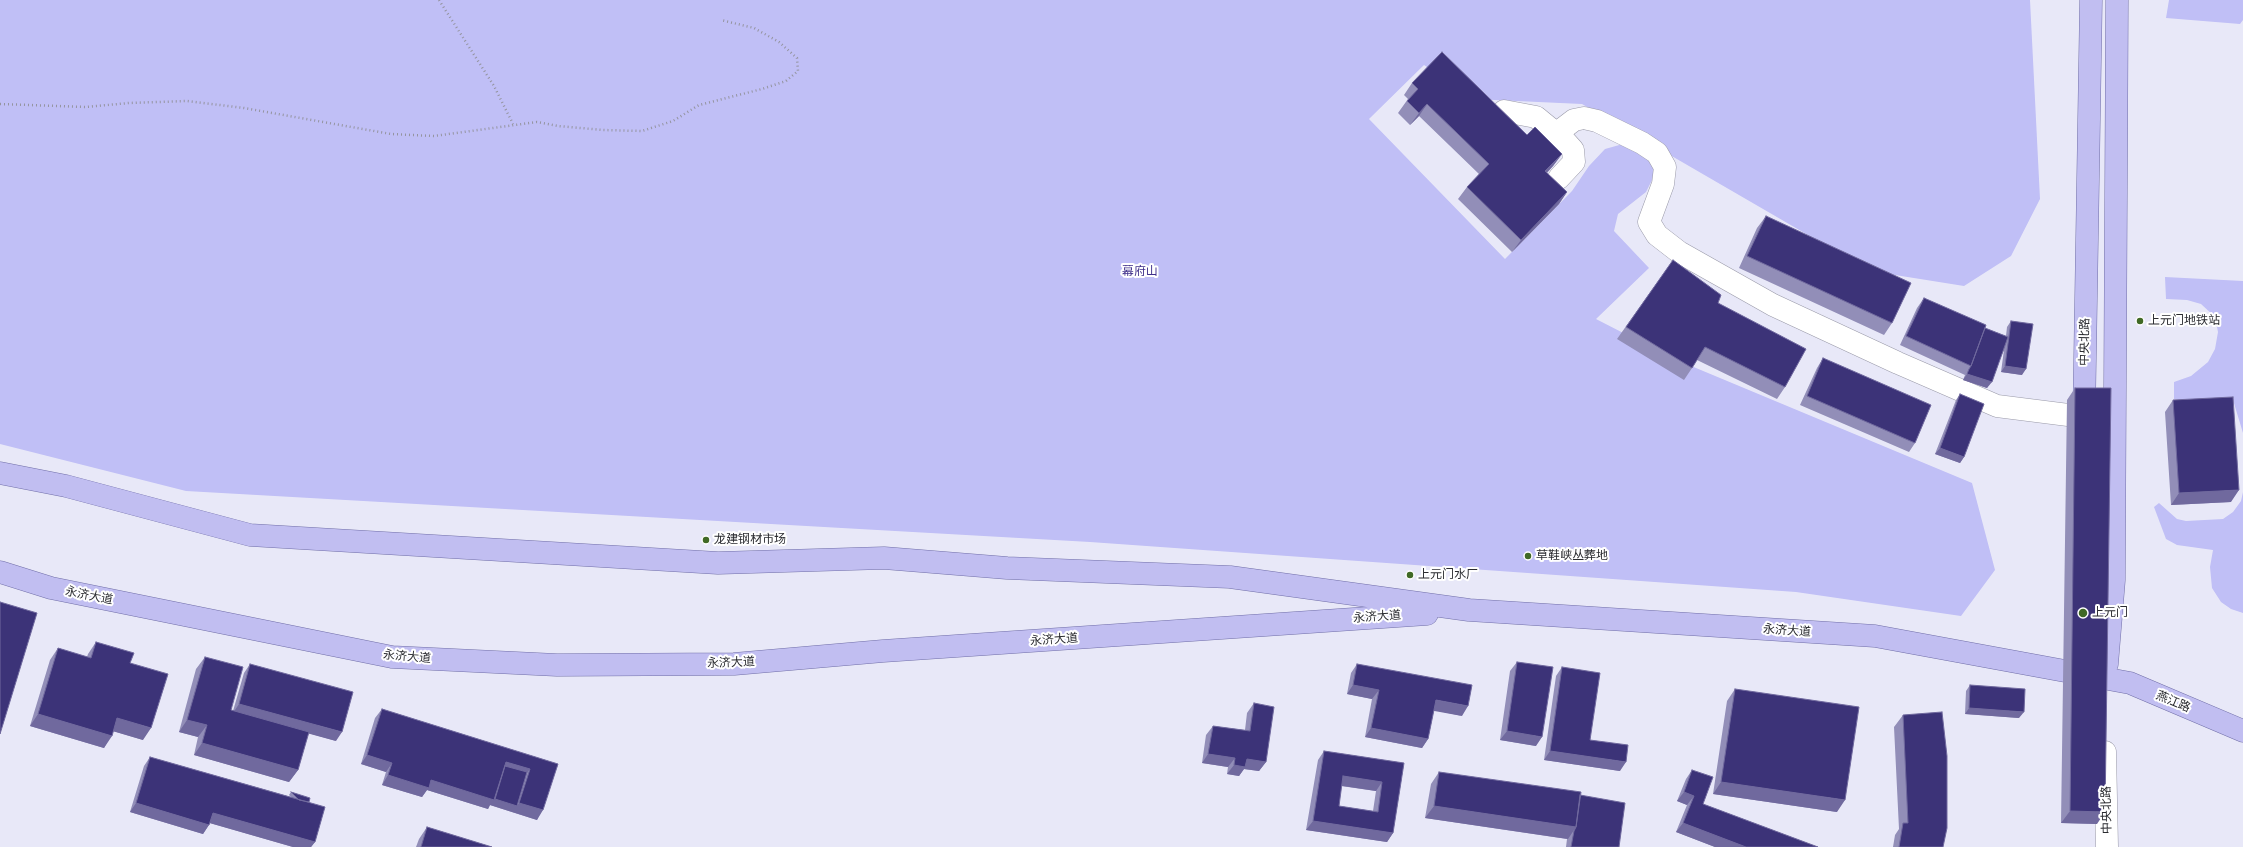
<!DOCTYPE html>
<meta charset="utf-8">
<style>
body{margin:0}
canvas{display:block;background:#e8e8f8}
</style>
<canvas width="2243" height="847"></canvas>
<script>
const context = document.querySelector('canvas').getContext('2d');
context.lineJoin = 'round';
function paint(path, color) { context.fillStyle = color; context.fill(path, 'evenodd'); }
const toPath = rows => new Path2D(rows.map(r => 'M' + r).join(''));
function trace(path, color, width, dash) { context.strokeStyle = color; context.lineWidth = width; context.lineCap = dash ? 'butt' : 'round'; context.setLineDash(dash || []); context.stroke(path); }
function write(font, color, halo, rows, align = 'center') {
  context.font = font + ' "Space Grotesk","Noto Sans SC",sans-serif'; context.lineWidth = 4; context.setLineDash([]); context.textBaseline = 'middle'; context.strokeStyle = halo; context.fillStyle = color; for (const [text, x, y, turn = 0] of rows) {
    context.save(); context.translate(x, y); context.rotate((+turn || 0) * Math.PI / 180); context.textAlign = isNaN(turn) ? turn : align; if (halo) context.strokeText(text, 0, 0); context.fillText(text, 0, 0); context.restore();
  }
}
const green = toPath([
 [0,0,2030,0,2040,199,2011,256,1964,286,1870,271,1582,104,1473,99,1424,65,1369,119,1505,259,1572,191,1589,166,1605,149,1623,144,1652,162,1654,176,1646,192,1618,214,1614,231,1649,268,1596,319,1672,358,1972,483,1995,570,1961,616,1796,592,1090,542,186,491,0,444],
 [2169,0,2243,0,2243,20,2240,24,2166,18],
 [2165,277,2243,281,2243,433,2233,400,2174,399,2174,382,2191,376,2208,362,2215,349,2218,332,2215,317,2201,304,2187,300,2166,299],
 [2243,492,2243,613,2231,609,2221,602,2212,588,2210,567,2213,550,2177,545,2166,539,2154,507,2159,503,2177,519,2186,521,2223,519,2233,512,2241,501]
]);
const path = toPath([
 [439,0,494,86,513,124],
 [0,104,86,107,129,103,187,101,244,108,391,134,434,136,537,122,558,126,603,130,642,131,673,121,699,105,762,89,786,81,798,71,797,58,779,42,754,28,721,20]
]);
const minor = toPath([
 [1504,111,1536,117,1564,140,1573,150,1574,162,1559,178],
 [1557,133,1574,120,1584,118,1597,121,1642,143,1657,153,1665,167,1663,184,1649,222,1657,235,1679,252,1773,305,1898,363,1997,406,2084,417],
 [2105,752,2107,847]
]);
const major = toPath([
 [2084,418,2091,0],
 [0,473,66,486,250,535,718,563,884,558,1007,568,1230,577,1469,610,1875,636,2130,683,2243,731],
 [0,572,51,588,392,657,557,665,734,664,883,651,1427,614],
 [2102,678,2107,664,2114,580,2117,0]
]);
const wall = toPath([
 [1412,83,1527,135,1562,154,1553,166,1547,173,1567,192,1559,204,1512,252,1458,199,1467,187,1479,174,1419,116,1410,125,1398,113,1408,99,1404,95],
 [1766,216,1892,323,1884,335,1739,268,1757,228],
 [1673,260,1718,303,1785,387,1777,399,1697,360,1692,368,1684,380,1617,339],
 [1924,298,1985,328,2006,336,2007,327,2011,321,2022,375,2001,372,2004,350,1987,388,1963,380,1965,375,1900,345,1917,308],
 [1823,358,1915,443,1909,452,1800,405,1817,368],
 [2075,388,2097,824,2061,823,2067,400],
 [1960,394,1964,457,1960,463,1935,454,1956,400],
 [2173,400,2231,502,2171,505,2165,412],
 [96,642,130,663,143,740,113,731,104,748,30,726,50,660,58,648,87,657,88,654],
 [205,657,231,710,233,711,244,673,250,664,336,741,308,733,298,770,289,782,194,755,198,737,179,732,196,669],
 [1517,662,1536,746,1500,740,1510,671],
 [1357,664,1462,716,1434,710,1428,739,1422,748,1365,737,1372,699,1347,694,1351,673],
 [1562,667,1590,740,1620,771,1544,760,1556,676],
 [1970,685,2019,718,1965,714,1966,691],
 [1735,689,1837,812,1713,794,1727,701],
 [1254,703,1266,762,1259,771,1244,769,1239,776,1227,774,1228,767,1202,763,1206,735,1213,726,1245,730,1247,713],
 [382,709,558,764,537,820,490,805,488,809,427,790,422,797,382,785,386,772,361,764,375,718],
 [1903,715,1943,847,1893,847,1895,835,1899,829,1894,727],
 [1324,751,1404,763,1393,833,1387,842,1306,830,1318,760],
 [1341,786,1376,791,1373,811,1339,806],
 [150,757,291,797,289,795,291,792,309,802,315,842,311,847,293,847,210,823,203,834,130,812,144,766],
 [1692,770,1703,804,1818,847,1715,847,1676,832,1687,805,1677,801,1686,779],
 [1439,772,1580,795,1619,847,1566,847,1567,839,1425,818,1431,784],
 [427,827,492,847,416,847,419,839]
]);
const shadedWall = toPath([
 [1427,104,1419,116,1410,125,1419,113],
 [1562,154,1553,166,1537,183,1545,171],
 [1567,192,1559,204,1512,252,1521,240],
 [2005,366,2026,369,2022,375,2001,372],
 [1967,374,1992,382,1987,388,1963,380],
 [1940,448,1964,457,1960,463,1935,454],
 [2239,490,2231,502,2171,505,2179,493],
 [1353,685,1379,690,1372,699,1347,694],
 [1436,700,1468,706,1462,716,1429,710],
 [239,704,342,732,336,741,233,713],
 [1969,708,2024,712,2019,718,1965,714],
 [38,714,112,736,104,748,30,726],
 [117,718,151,728,143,740,109,730],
 [187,720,207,725,198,737,179,732],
 [1371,728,1428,739,1422,748,1365,737],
 [1507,731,1542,737,1536,746,1500,740],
 [202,743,298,770,289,782,194,755],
 [1550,751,1626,762,1620,771,1544,760],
 [1208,754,1235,758,1228,767,1202,763],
 [367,755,392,763,386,772,361,764],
 [1247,759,1266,762,1259,771,1244,769,1239,776,1227,774,1234,765],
 [506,762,530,769,523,778,504,765],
 [388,775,431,780,494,798,517,806,519,803,543,810,537,820,490,805,488,809,427,790,422,797,382,785],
 [1343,776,1382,782,1376,791,1336,785],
 [1721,782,1845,800,1837,812,1713,794],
 [1684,792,1694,796,1687,805,1677,801],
 [136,803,209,825,203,834,130,812],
 [1434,806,1576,827,1568,839,1425,818],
 [2070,811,2105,812,2097,824,2061,823],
 [213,813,315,842,311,847,293,847,206,822],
 [1313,821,1393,833,1387,842,1306,830],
 [1683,823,1746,847,1715,847,1676,832]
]);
const building = toPath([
 [1442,52,1527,135,1535,127,1562,154,1545,171,1567,192,1521,240,1467,187,1489,164,1427,104,1419,113,1407,101,1418,89,1412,83,1442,52],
 [1766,216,1911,283,1892,323,1747,256,1766,216],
 [1673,260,1721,295,1718,303,1806,349,1785,387,1705,347,1692,368,1626,327,1673,260],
 [1924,298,1986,325,1971,366,1906,336,1924,298],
 [2011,321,2033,324,2026,369,2005,366,2011,321],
 [1985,328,2008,337,1992,382,1967,374,1969,369,1971,366,1985,328],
 [1823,358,1931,405,1915,443,1807,396,1823,358],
 [2075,388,2111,388,2105,812,2070,811,2075,388],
 [1960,394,1984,404,1964,457,1940,448,1960,394],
 [2233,397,2239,490,2179,493,2173,400,2233,397],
 [0,602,37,613,0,734,0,602],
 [96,642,134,653,130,663,168,674,151,728,117,718,112,736,38,714,58,648,91,658,96,642],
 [205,657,243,667,231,710,309,732,298,770,202,743,207,725,187,720,205,657],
 [1517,662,1553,667,1542,737,1507,731,1517,662],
 [250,664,353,692,342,732,239,704,250,664],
 [1357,664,1472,685,1468,706,1436,700,1428,739,1371,728,1379,690,1353,685,1357,664],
 [1562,667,1600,673,1590,740,1628,745,1626,762,1550,751,1562,667],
 [1970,685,2025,689,2024,712,1969,708,1970,685],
 [1735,689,1859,707,1845,800,1721,782,1735,689],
 [1254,703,1274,707,1266,762,1247,759,1245,767,1234,765,1235,758,1208,754,1213,726,1250,731,1254,703],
 [382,709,558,764,543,810,519,803,530,769,506,762,494,800,431,780,429,788,388,775,392,763,367,755,382,709],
 [1942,712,1947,756,1947,828,1943,847,1899,847,1903,823,1908,823,1903,715,1942,712],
 [1324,751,1404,763,1393,833,1313,821,1324,751],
 [1343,776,1382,782,1378,812,1339,806,1343,776],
 [150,757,325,807,315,842,213,813,209,825,136,803,150,757],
 [505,766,527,772,517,806,495,799,505,766],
 [1692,770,1713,777,1703,804,1818,847,1746,847,1683,823,1694,796,1684,792,1692,770],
 [1439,772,1581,792,1576,827,1434,806,1439,772],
 [291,792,310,798,309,802,299,800,291,792],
 [1580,795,1625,803,1619,847,1571,847,1574,831,1576,827,1580,795],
 [427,827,492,847,421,847,427,827]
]);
const markers = [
 [2140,321,4,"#406925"],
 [706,540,4,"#406925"],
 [1528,556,4,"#406925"],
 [1410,575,4,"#406925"],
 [2083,613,5,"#406925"]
];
const parkNames = [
 ["幕府山",1140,272]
];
const poiNames = [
 ["上元门地铁站",2148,321],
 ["龙建钢材市场",714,540],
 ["草鞋峡丛葬地",1536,556],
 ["上元门水厂",1418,575],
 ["上元门",2092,613]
];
const streetNames = [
 ["中央北路",2085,342,-89],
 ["永济大道",89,596,11],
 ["永济大道",1377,617,-4],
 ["永济大道",1787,631,4],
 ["永济大道",1054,640,-4],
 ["永济大道",407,657,5],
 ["永济大道",731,663,-2],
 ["燕江路",2173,702,23],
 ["中央北路",2107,810,-91]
];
paint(green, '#c0bff6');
trace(minor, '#9999a8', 23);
trace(major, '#716fa8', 23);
trace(path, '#94949f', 2.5, [1, 3]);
trace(minor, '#fff', 22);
trace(major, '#c1bef1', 22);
paint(wall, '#928eb8');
paint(shadedWall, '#70699e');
paint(building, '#3c3378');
trace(building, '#70699e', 1);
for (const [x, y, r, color] of markers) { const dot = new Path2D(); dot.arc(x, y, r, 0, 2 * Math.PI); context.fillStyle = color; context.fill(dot); trace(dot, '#fff', 1.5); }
write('12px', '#40308b', '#fff', parkNames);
write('12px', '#2a2b30', '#fff', poiNames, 'left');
write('12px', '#2a2b30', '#fff', streetNames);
</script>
